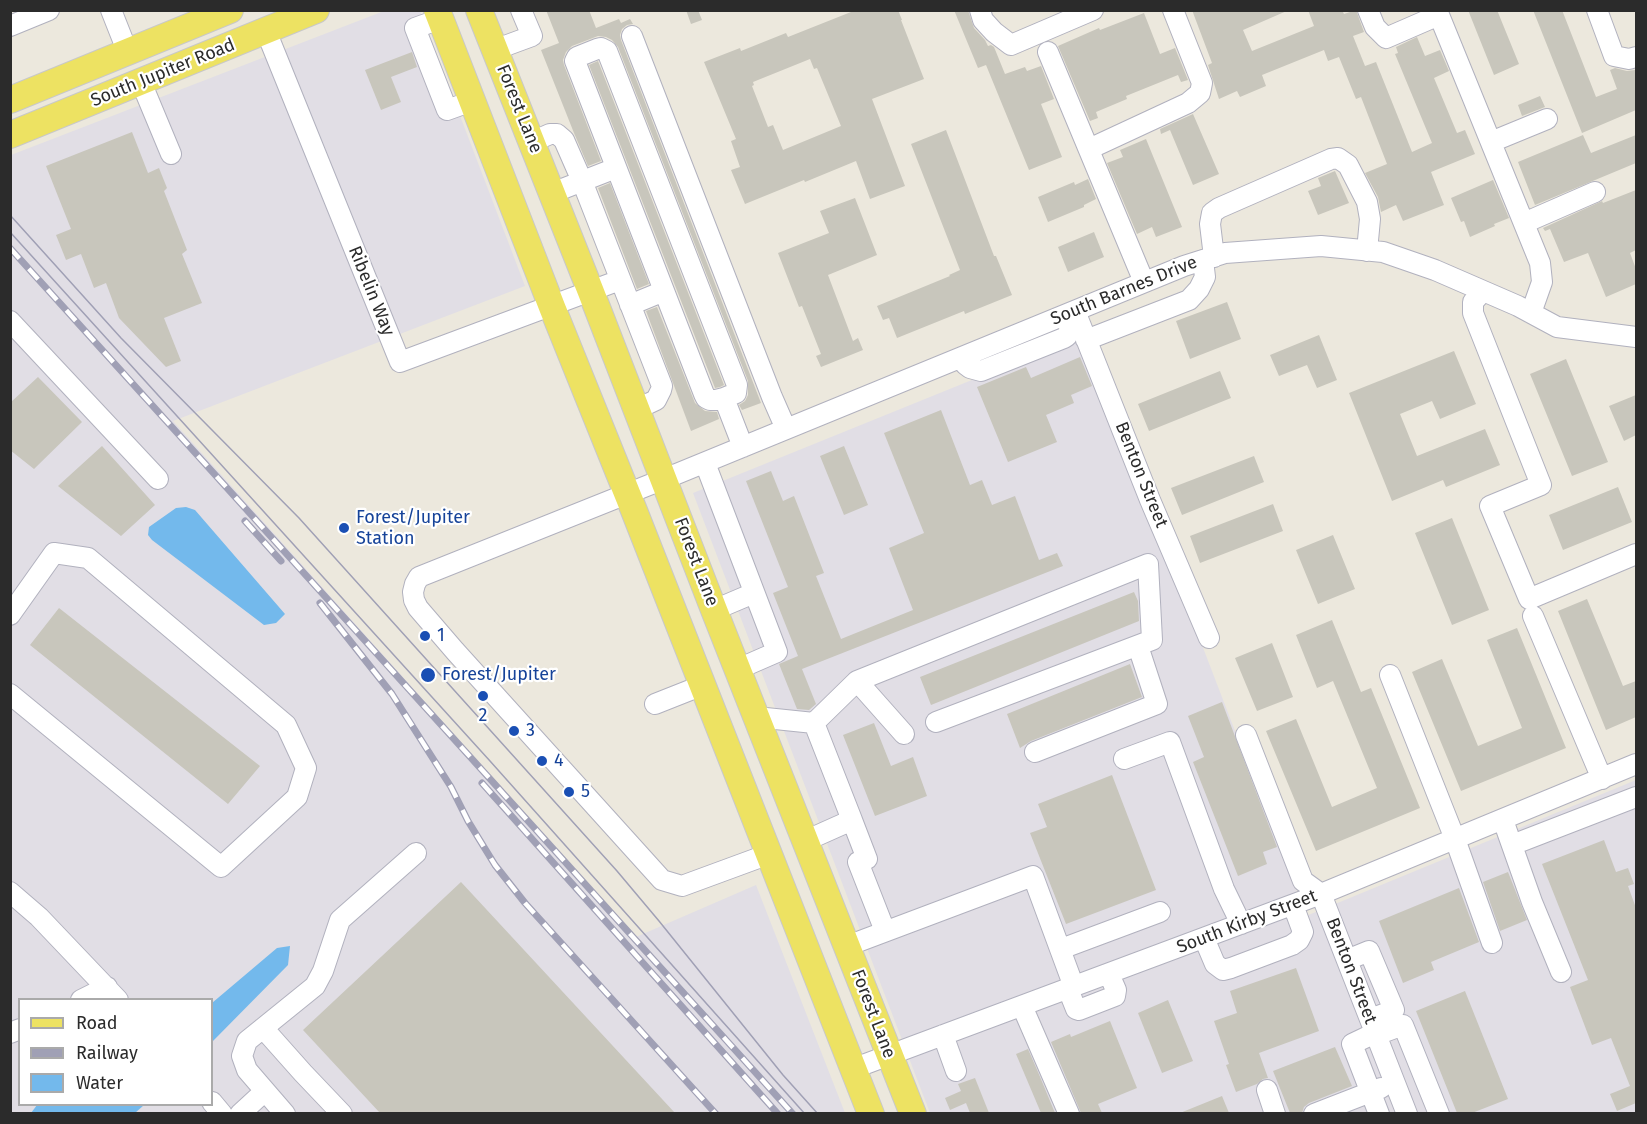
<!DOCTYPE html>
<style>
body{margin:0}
#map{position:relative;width:1647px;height:1124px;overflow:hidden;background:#ece8dd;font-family:"Fira Sans",sans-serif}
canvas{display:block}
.frame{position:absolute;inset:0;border:12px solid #2b2b2b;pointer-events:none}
.legend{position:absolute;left:18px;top:998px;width:195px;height:108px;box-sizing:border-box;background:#fff;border:2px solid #aaa;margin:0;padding:8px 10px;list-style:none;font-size:18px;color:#2b2b2b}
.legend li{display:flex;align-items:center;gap:12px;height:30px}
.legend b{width:30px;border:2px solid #aaa}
</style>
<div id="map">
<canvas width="1647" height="1124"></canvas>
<div class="frame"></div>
<ul class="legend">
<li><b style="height:8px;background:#ede262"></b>Road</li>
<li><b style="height:8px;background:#a0a0b5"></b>Railway</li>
<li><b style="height:16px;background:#73b9ec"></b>Water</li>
</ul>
</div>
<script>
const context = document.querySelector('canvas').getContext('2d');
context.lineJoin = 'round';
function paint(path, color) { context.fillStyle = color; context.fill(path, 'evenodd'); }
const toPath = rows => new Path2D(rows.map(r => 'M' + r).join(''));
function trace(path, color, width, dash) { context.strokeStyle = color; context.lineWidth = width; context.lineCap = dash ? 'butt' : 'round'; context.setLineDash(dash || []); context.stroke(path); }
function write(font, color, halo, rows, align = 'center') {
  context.font = font + ' "Fira Sans",sans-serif'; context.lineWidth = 4.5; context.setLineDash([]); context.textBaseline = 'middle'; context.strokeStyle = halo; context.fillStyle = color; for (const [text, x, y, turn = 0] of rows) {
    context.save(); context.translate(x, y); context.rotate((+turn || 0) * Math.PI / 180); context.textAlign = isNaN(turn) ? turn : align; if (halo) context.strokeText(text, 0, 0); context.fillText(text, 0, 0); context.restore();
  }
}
const industrial = toPath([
 [384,11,420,11,525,286,173,421,636,937,756,885,845,1113,11,1114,11,155],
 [20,1000,212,1000,212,1104,20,1104],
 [1083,335,1306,916,1636,780,1636,1113,930,1113,693,493]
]);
const water = toPath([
 [186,507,195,510,285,614,276,623,264,625,152,540,148,535,149,527,176,508],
 [290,946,288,965,212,1042,212,1003,277,948],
 [37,1105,37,1104,144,1105,135,1113,31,1113]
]);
const building = toPath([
 [546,10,589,10,596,28,619,19,621,23,630,19,633,24,627,25,622,29,620,35,621,40,761,403,742,410,739,405,745,401,748,395,748,381,618,47,612,40,606,37,598,36,572,46,566,52,563,60,564,65,601,161,588,166,574,133,541,50,559,43],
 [686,10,698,10,702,20,691,24],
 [856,10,898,10,902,20,901,20,924,79,872,99,905,186,870,199,856,161,805,182,804,180,745,204,731,170,740,167,731,141,736,139,704,62,740,48,741,51,786,33,788,37],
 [810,59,814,69,817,68,841,126,783,150,773,125,768,127,752,86,754,85,753,82],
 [954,10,968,10,974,28,985,40,988,46,991,45,994,47,1005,74,1025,67,1027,71,1041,66,1054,99,1041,104,1062,157,1029,170,986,65,978,68],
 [1192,10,1289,10,1243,30,1252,51,1314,26,1308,10,1342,10,1344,14,1356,10,1364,32,1353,36,1365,66,1376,62,1412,152,1432,143,1395,54,1398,53,1396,47,1417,37,1425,56,1440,50,1449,71,1434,78,1457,133,1465,130,1475,154,1431,172,1444,205,1403,221,1396,205,1381,212,1378,197,1365,173,1387,164,1361,97,1356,99,1339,57,1328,61,1324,50,1262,75,1266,86,1240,97,1237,91,1219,99,1208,65,1212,63],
 [1468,10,1497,10,1519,64,1494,75],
 [1533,10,1562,10,1596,97,1617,89,1610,70,1615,68,1627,71,1635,70,1636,74,1636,110,1582,133],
 [1144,13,1160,54,1175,48,1188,80,1181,82,1178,75,1126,96,1127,99,1096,112,1098,118,1090,121,1058,46,1099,28,1100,30],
 [412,52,417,67,391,77,401,102,381,110,365,70],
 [598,61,724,385,720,387,715,388,589,65],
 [1540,96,1545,107,1522,116,1518,105],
 [1193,114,1219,174,1193,185,1170,130,1161,134,1160,129],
 [946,130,994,256,996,256,1012,295,965,314,964,311,897,338,889,318,883,320,877,306,950,276,949,275,960,270,911,144],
 [132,132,148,173,159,168,167,188,164,191,187,250,182,254,202,303,164,318,181,361,166,367,119,318,106,283,94,288,81,254,66,260,56,235,71,229,46,166],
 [1583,135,1591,153,1636,135,1636,163,1535,205,1518,162],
 [1146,139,1182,227,1156,237,1152,227,1137,234,1107,163,1123,157,1120,150],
 [1335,171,1349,203,1318,215,1308,191,1321,186,1318,178],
 [1088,179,1096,199,1084,205,1084,207,1048,222,1038,197,1074,182,1075,185],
 [1493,180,1509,218,1494,224,1495,226,1470,237,1464,221,1461,222,1451,198],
 [610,183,649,284,637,289,598,188],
 [1636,190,1636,250,1630,253,1636,269,1636,284,1606,297,1588,253,1564,262,1550,229,1545,231,1543,228,1602,201,1603,203],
 [855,198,877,255,828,275,853,341,858,338,863,350,821,367,816,356,821,354,802,306,799,307,778,253,829,233,820,211],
 [1094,232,1104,257,1068,272,1058,247],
 [1227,302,1241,339,1190,359,1176,321],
 [657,307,695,403,705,411,717,412,719,419,691,431,646,311],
 [1319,335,1337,380,1317,388,1307,365,1279,376,1270,355],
 [1454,351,1476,404,1440,419,1432,401,1400,414,1417,456,1485,429,1500,465,1446,487,1443,480,1392,501,1349,393],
 [1080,357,1092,386,1071,395,1074,403,1046,415,1057,442,1008,462,977,387,1026,367,1031,378],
 [1566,359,1608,462,1572,476,1530,374],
 [1220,371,1231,398,1149,431,1138,404],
 [38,377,82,422,34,469,10,450,10,403],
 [1636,395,1636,435,1624,441,1609,406],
 [941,410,970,485,982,480,992,505,1015,496,1039,560,1057,553,1063,566,802,669,816,704,809,710,797,709,779,664,798,656,773,593,788,587,746,481,771,471,783,501,794,496,824,573,816,576,841,639,913,610,889,548,924,533,884,433],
 [102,446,155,505,121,536,58,486],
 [844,446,868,505,844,515,820,456],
 [1254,456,1264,482,1182,515,1171,488],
 [1618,487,1632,522,1563,550,1549,515],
 [1273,504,1283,531,1200,563,1190,536],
 [1452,518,1489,610,1452,625,1415,533],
 [1333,535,1355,589,1318,604,1296,550],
 [1134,592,1138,601,1139,621,931,705,920,677],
 [1587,599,1623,686,1636,681,1636,717,1606,730,1558,611],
 [59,608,260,766,228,804,30,645],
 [1332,620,1361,692,1371,688,1420,808,1316,851,1266,731,1296,719,1332,807,1377,788,1333,681,1317,688,1296,635],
 [1517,628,1566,748,1461,791,1412,672,1442,659,1478,746,1522,728,1487,640],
 [1272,643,1293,697,1257,711,1235,658],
 [1130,664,1142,697,1031,741,1020,748,1007,714],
 [1222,702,1277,847,1263,852,1267,864,1238,876,1193,762,1204,757,1188,716],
 [874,723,891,766,913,757,927,796,875,816,843,735],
 [1112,775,1156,890,1066,924,1030,833,1047,827,1038,804],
 [1604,840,1616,872,1628,868,1634,884,1628,886,1636,908,1636,1103,1617,1111,1610,1094,1630,1086,1611,1038,1592,1045,1570,987,1588,980,1542,864],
 [1508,872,1527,920,1500,931,1483,882],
 [461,882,675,1113,380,1113,303,1030],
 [1459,888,1479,942,1431,962,1434,970,1403,983,1379,921],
 [1296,968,1319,1031,1259,1053,1268,1078,1263,1079,1257,1084,1236,1092,1226,1065,1229,1064,1214,1021,1237,1013,1230,991],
 [1465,991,1508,1099,1472,1113,1457,1113,1416,1011],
 [1168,1000,1193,1061,1162,1073,1138,1013],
 [1110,1021,1137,1088,1098,1104,1102,1113,1081,1113,1051,1042,1070,1034,1071,1037],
 [1335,1047,1352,1086,1309,1103,1304,1107,1302,1113,1290,1113,1273,1071],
 [1028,1049,1038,1072,1055,1113,1041,1113,1016,1054],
 [975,1078,989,1113,970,1113,966,1103,950,1110,945,1098,961,1091,958,1084],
 [1222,1096,1229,1113,1180,1113]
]);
const minor = toPath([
 [111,10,128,53],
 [980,10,983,20,994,32,1011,45,1093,10],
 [1368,10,1375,27,1386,38,1439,15,1540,263,1542,282,1531,313],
 [1597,10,1614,56,1629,59,1636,57],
 [440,19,415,28,447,110,472,101],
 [10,26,49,10],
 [266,31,400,362,620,280],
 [632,36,772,397,786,429],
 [494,50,532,36,521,10],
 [1048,52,1144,282],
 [141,82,171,154],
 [532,142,550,134,557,134,564,140,582,181,662,386,661,390,656,400,637,409],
 [1491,142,1547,119],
 [1089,149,1188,103,1200,93,1202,83,1173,10],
 [552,193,616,168],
 [1524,223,1595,192],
 [1214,257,1210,224,1212,213,1219,208,1331,159,1338,158,1348,165,1367,202,1370,219,1367,251],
 [1483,291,1473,302,1473,313,1541,485,1490,506,1529,599,1636,554],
 [630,305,664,291],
 [1075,311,1150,500,1209,638],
 [10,321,158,479],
 [1086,340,1189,300,1199,289,1205,277,1203,260],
 [960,358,966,365,970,368,981,371,1064,338,1067,336,1070,328,1065,315],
 [724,398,716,400,710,400,706,398,704,394,575,61,577,57,597,49,601,48,607,51,737,385,736,393,724,398,743,447],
 [705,463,777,652,738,669],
 [714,610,754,593],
 [10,615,54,553,88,558,286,725,306,768,297,797,221,867,10,694],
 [1533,616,1602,779],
 [1390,675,1455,839,1492,943],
 [857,681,904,734],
 [655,704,703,685],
 [756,717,814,723,852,820,805,841],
 [814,723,857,681,1148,564,1152,640,936,722],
 [1246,735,1303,881,1321,894,1407,1114],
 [1035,752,1157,704,1138,646],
 [1124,759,1170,742,1224,889,1241,924],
 [852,820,867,859,858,862,885,931],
 [1503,820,1532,902,1561,972],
 [1512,845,1636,797],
 [769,854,682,886,662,880,455,651,418,608,414,600,413,592,415,584,419,577,679,473,1184,266,1225,253,1321,246,1383,252,1435,270,1518,306,1557,327,1636,337],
 [10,892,39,917,118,1000],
 [1204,938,1215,964,1223,970,1231,968,1292,945,1299,940,1303,932,1293,905],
 [847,946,1033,876,1074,987],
 [1061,949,1160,912],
 [1347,960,1369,951,1394,1010,1370,1019],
 [1068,989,1076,1009,1079,1010,1115,996,1116,990,1109,974],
 [81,1000,107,987],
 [1022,1006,1069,1114],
 [263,1028,303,1073,342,1114],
 [10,1033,20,1029],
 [1375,1033,1352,1044,1379,1114],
 [943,1035,956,1071],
 [1376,1035,1403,1025,1439,1114],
 [852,1069,1321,894,1636,764],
 [1267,1090,1275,1114],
 [212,1102,222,1114],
 [240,1114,265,1091],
 [285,1114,247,1070,242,1056,247,1041,315,986,323,971,340,920,416,853],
 [1314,1114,1381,1088]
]);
const major = toPath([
 [437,10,552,307,633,508,871,1114],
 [479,10,591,292,714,610,913,1114],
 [10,100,230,10],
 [10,135,316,10]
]);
const tram = toPath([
 [10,215,121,338,299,518,617,871,659,921,783,1075,818,1114],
 [10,232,490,761,805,1114]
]);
const rail = toPath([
 [10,248,793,1114],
 [245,521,281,561],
 [320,603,392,694,451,787,468,821,495,865,525,903,716,1114],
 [482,783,778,1114]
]);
const markers = [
 [344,528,6,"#1a4fb4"],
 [425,636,6,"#1a4fb4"],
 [428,675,8,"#1a4fb4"],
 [483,696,6,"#1a4fb4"],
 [514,731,6,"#1a4fb4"],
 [542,761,6,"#1a4fb4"],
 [569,792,6,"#1a4fb4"]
];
const streetNames = [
 ["South Jupiter Road",163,73,-22],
 ["Forest Lane",519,109,68],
 ["Ribelin Way",371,291,68],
 ["South Barnes Drive",1124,291,-22],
 ["Benton Street",1141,475,68],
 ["Forest Lane",696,562,69],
 ["South Kirby Street",1247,922,-21],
 ["Benton Street",1351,971,69],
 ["Forest Lane",873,1014,69]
];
const transitNames = [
 ["Forest/Jupiter",356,518],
 ["Station",356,539],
 ["1",437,636],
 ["Forest/Jupiter",442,675],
 ["2",483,716,"center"],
 ["3",526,731],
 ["4",554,761],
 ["5",581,792]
];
paint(industrial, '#e1dee5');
paint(water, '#73b9ec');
paint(building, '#c8c6bc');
trace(minor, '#b1b1be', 22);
trace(major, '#c8c8c8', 28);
trace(minor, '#fff', 20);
trace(major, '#ede262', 26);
trace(tram, '#a0a0b5', 1.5);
trace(rail, '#a0a0b5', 7);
trace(rail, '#fff', 4.5, [14]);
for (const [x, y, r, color] of markers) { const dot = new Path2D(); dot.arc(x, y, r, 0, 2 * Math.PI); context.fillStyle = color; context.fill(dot); trace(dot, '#fff', 2); }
write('18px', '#2b2b2b', '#fff', streetNames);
write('18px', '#164399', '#fff', transitNames, 'left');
</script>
